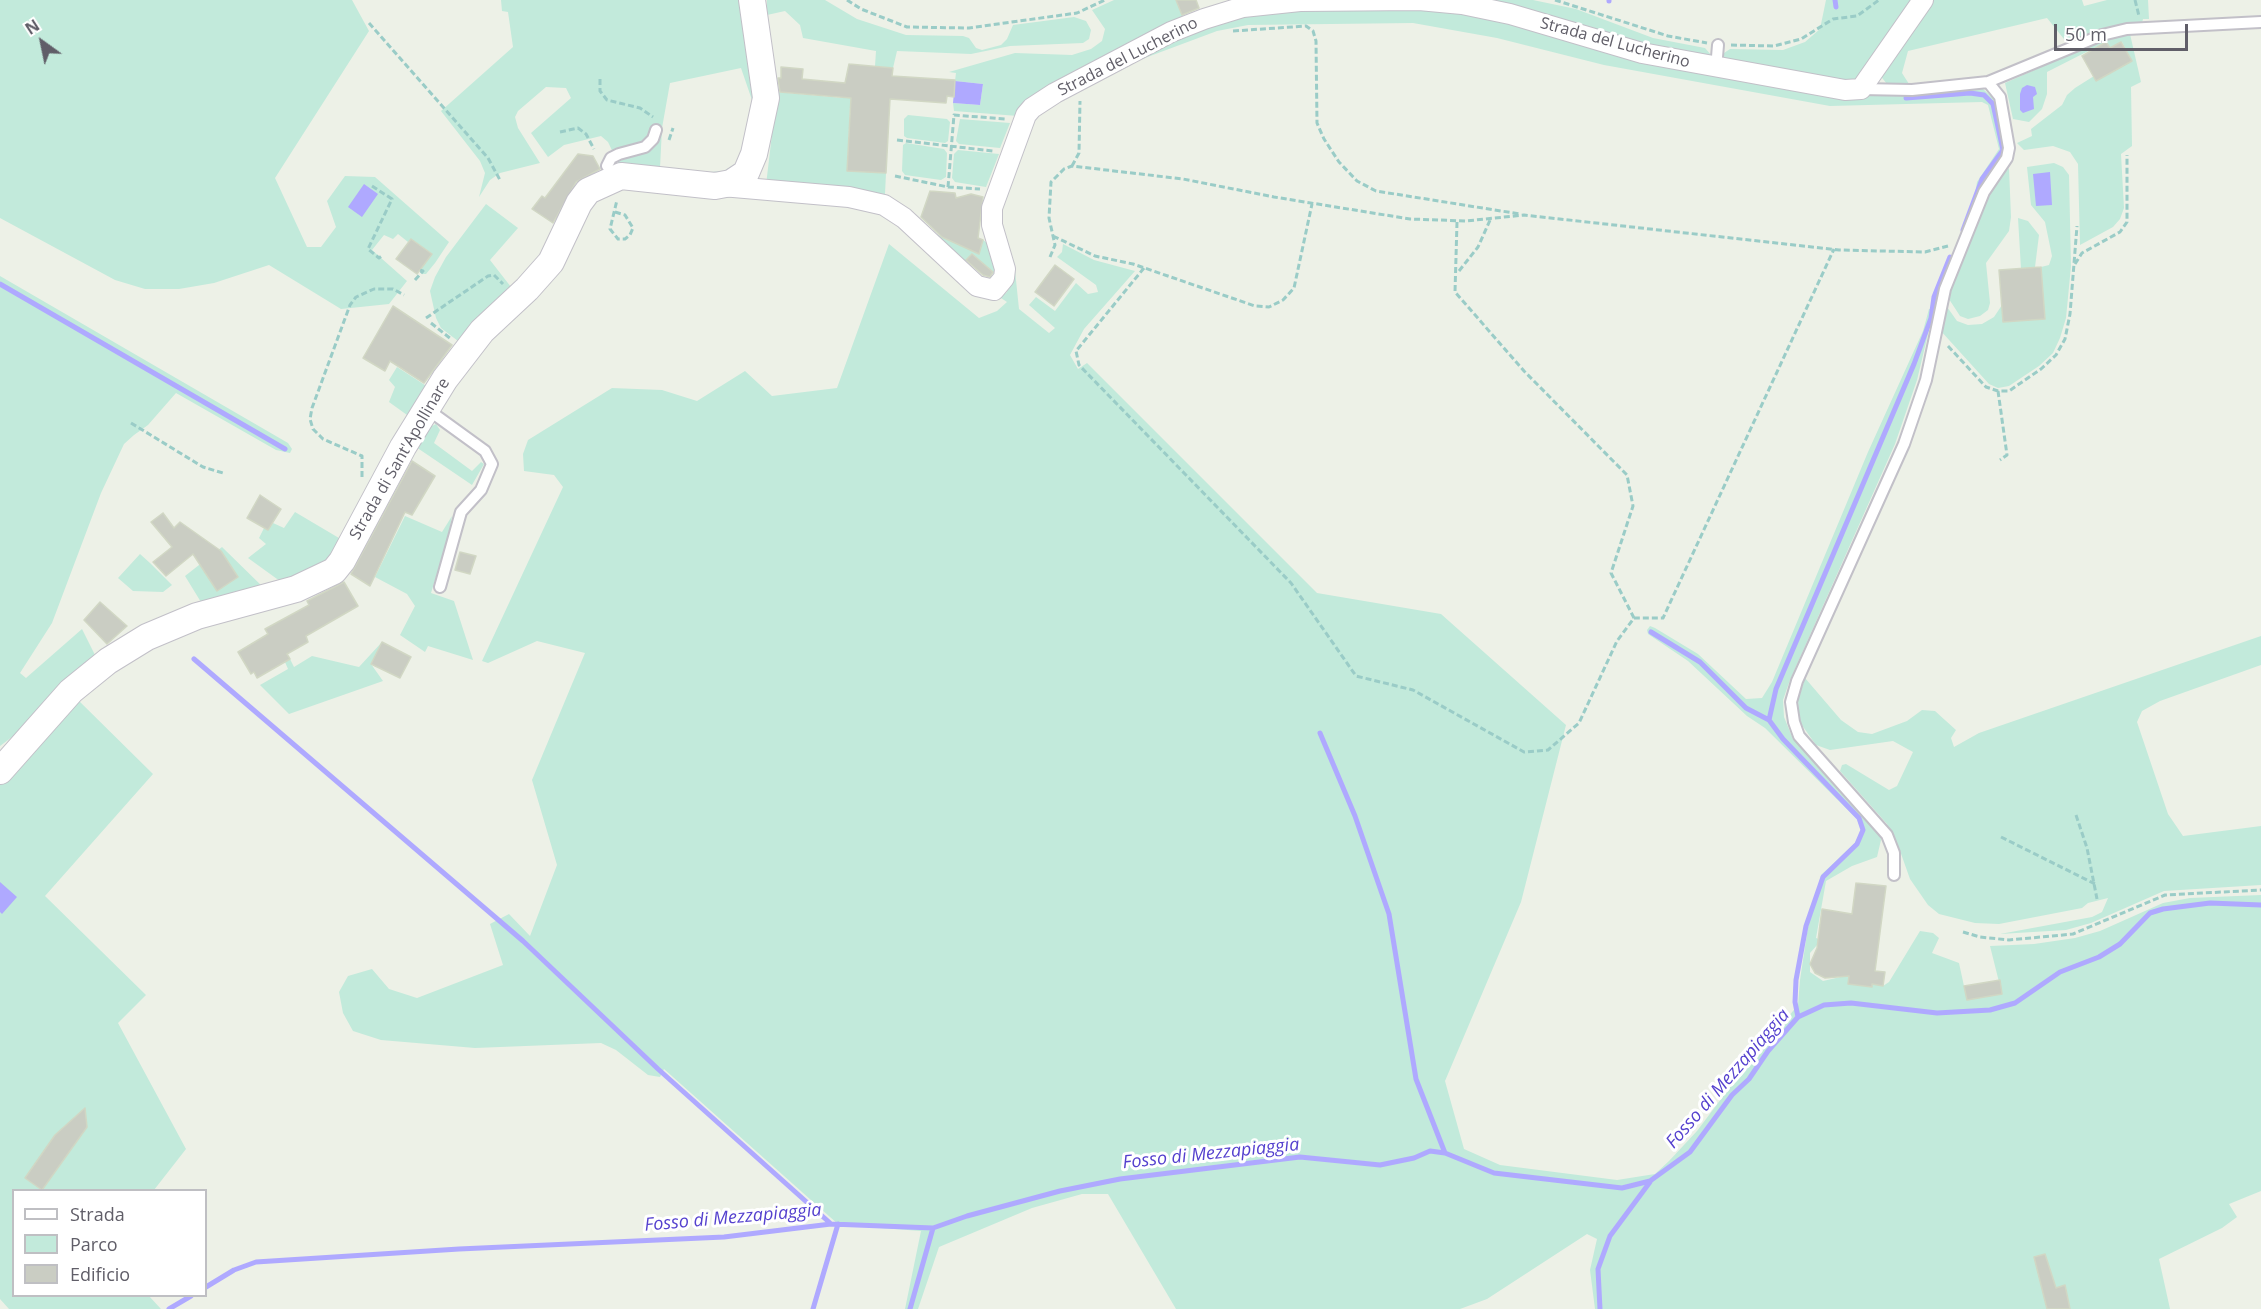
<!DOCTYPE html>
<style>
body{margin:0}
#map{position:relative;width:2261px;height:1309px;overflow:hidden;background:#edf1e7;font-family:"Open Sans",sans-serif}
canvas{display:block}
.legend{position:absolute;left:12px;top:1189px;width:195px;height:108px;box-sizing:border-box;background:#fff;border:2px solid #bfbfc3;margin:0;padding:8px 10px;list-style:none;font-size:18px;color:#605e68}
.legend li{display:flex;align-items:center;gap:12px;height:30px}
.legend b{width:30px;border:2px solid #bfbfc3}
.north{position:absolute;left:12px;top:12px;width:60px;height:60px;-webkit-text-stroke:4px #fff;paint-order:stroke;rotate:327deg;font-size:16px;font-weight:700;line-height:24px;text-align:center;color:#605e68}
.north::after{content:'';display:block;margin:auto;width:21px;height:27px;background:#605e68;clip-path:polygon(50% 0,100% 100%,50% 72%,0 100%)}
.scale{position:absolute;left:2054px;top:24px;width:134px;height:27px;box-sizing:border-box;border:3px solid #605e68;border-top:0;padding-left:8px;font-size:18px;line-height:21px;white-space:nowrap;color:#605e68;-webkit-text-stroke:4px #fff;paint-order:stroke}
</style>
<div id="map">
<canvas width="2261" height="1309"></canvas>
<ul class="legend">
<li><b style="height:8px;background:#fff"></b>Strada</li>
<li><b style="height:16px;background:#c2eadb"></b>Parco</li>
<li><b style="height:16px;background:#cacdc3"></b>Edificio</li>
</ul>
<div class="north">N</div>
<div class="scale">50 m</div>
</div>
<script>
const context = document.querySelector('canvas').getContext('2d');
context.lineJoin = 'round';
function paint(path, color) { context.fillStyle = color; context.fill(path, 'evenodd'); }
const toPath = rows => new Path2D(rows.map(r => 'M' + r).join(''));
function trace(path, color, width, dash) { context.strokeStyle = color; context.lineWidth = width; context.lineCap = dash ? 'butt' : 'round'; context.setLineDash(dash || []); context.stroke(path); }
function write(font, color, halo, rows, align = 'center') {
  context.font = font + ' "Open Sans",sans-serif'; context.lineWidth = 6; context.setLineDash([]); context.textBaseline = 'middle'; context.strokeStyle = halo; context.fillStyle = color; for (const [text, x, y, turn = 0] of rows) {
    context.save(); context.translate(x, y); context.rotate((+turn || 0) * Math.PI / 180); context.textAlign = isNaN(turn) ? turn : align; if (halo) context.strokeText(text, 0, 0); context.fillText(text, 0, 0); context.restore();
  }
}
const green = toPath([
 [0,0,352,0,369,31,275,178,307,247,321,247,336,227,327,201,345,176,375,177,449,242,435,263,426,274,422,274,424,271,421,269,431,253,411,239,408,242,398,234,393,239,384,235,372,250,407,281,389,304,341,309,269,265,214,283,179,289,145,289,115,280,0,218],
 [501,0,740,0,758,84,757,104,744,162,736,169,723,175,695,176,620,167,608,142,601,136,564,145,548,157,531,133,571,98,566,88,546,87,518,111,515,117,518,128,540,163,500,173,490,180,479,197,485,173,480,161,441,111,513,47,508,12,502,11],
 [741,68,753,103,741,160,724,171,696,173,660,168,662,128,670,83],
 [767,0,825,0,857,19,906,35,963,36,969,38,976,48,982,50,1001,45,1007,39,1013,25,1074,17,1086,21,1091,30,1089,39,1083,43,1010,46,971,54,897,51,893,68,875,66,876,51,803,38,800,25,785,11,767,15],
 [1114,0,1176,0,1185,21,1018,116,954,111,953,103,980,105,983,84,955,81,956,73,949,72,1015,53,1072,55,1091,49,1102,41,1105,29,1092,10],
 [1474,0,1533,0,1576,9,1653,38,1705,48,1712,56,1705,61],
 [1826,0,1917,0,1865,76,1854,81,1842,83,1721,59,1721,55,1730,49,1783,50,1805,42,1820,29],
 [1929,0,2082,0,2084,6,2107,0,2148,0,2149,19,2143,19,2142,23,2100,30,2068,44,2047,18,1908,51,1902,73,1909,84,1887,84,1879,74],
 [1443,5,1859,94,1905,96,1983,89,1995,100,2006,149,1983,184,1973,207,1977,182,1999,149,1988,105,1982,102,1830,106,1604,65,1497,38,1413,23,1248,25,1217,31,1110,71,1170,39,1243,12],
 [2130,34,2141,82,2131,87,2132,146,2121,154,2124,208,2120,219,2113,227,2080,245,2078,164,2070,152,2053,146,2024,150,2017,143,2032,136,2031,129,2062,105,2067,95,2075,88,2094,76,2096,81,2132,61,2122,42,2110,48,2106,42,2047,72,2047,94,2042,109,2029,122,2013,119,2005,83,2093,44],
 [777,92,843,98,891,93,889,108,850,107,847,171,886,173,885,194,766,185],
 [908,115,947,119,950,122,948,141,945,143,907,138,904,136,904,119],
 [960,119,1010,123,1000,148,959,144,956,141],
 [906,143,944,149,947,153,946,177,941,180,905,175,902,171,903,145],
 [958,150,999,154,986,187,955,182,952,178,954,154],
 [2054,163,2063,167,2069,175,2071,266,2066,318,2060,338,2053,353,2039,366,2009,386,1998,388,1989,384,1940,330,1945,304,1957,321,1968,325,1982,324,1994,317,2002,305,2003,322,2045,319,2041,267,2049,265,2052,256,2045,222,2031,205,2027,167],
 [2009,168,2011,217,2009,231,1986,263,1990,303,1988,310,1980,316,1968,319,1960,316,1947,296,1989,196,1997,180],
 [486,204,518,228,490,260,511,287,549,250,458,341,441,328,436,318,430,291,435,277,446,257],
 [2018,218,2028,221,2039,235,2035,267,2021,269],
 [917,226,979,252,983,240,990,245,996,259,995,277,986,283,994,273,972,254,962,265],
 [889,244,979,318,997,311,1007,302,998,296,1006,293,1010,287,1010,255,1014,261,1019,309,1049,333,1055,328,1029,305,1036,297,1055,311,1076,283,1088,294,1098,292,1096,285,1057,257,1062,252,1063,244,1094,260,1135,271,1084,329,1070,355,1078,369,1087,363,1317,593,1441,614,1566,725,1521,902,1445,1081,1464,1149,1500,1165,1617,1180,1655,1174,1669,1161,1697,1131,1733,1083,1798,1005,1800,980,1808,927,1821,875,1855,843,1861,830,1857,819,1765,728,1747,716,1688,661,1648,634,1647,630,1650,626,1655,628,1698,654,1746,699,1762,698,1772,682,1868,452,1923,331,1929,309,1934,309,1917,380,1895,444,1790,680,1783,700,1784,717,1793,739,1880,833,1881,840,1877,857,1852,866,1826,881,1816,938,1819,939,1818,944,1810,953,1810,972,1823,981,1849,975,1848,984,1871,987,1872,984,1883,986,1889,982,1920,931,1933,933,1939,938,1932,953,1959,963,1967,1000,2002,994,1990,946,2034,944,2075,938,2100,931,2163,903,2190,898,2261,895,2261,1191,2229,1204,2237,1217,2222,1228,2159,1259,2170,1309,1595,1309,1590,1270,1597,1239,1587,1234,1487,1299,1460,1309,1176,1309,1108,1194,1082,1194,1032,1208,939,1247,918,1309,905,1309,921,1231,839,1225,664,1069,660,1077,648,1075,616,1050,601,1043,475,1048,381,1040,353,1031,343,1013,339,992,348,976,372,969,389,989,417,998,503,965,490,924,509,914,530,936,557,865,532,780,585,653,537,641,488,663,482,661,563,487,554,475,524,471,523,454,528,440,612,388,662,390,697,401,745,371,772,396,837,388],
 [0,276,288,443,292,449,290,453,276,450,176,393,148,425,134,435,124,444,101,493,52,623,20,673,26,678,82,629,95,655,138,629,24,728,0,746],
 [397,367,428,387,414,420,389,402,395,387,389,380],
 [436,424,440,430,434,443,472,471,481,462,484,464,472,485,416,447,428,428],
 [295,512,344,541,330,563,284,584,248,558,266,544,259,538,264,528,268,530,273,523,284,528],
 [405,516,442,532,452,516,448,538,431,593,454,601,473,660,428,646,425,652,400,635,415,606,407,594,375,577],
 [222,547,267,591,204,607,185,576],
 [140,554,150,563,172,585,163,592,133,591,118,578],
 [2261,636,2261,665,2160,701,2142,711,2137,722,2168,814,2183,836,2261,826,2261,885,2164,891,2091,923,2066,930,2000,934,2092,917,2102,912,2108,898,2088,903,2082,908,1999,924,1975,923,1939,914,1928,905,1910,879,1899,848,1887,824,1840,771,1842,765,1846,764,1889,790,1897,786,1913,752,1893,741,1830,750,1816,745,1799,721,1798,700,1805,678,1841,720,1858,732,1872,734,1907,721,1922,710,1935,711,1956,730,1951,738,1954,747,1979,733],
 [382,642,371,664,383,681,289,714,260,685,288,669,285,662,290,659,294,667,312,656,359,667],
 [76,698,153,774,45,896,146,995,118,1023,186,1149,154,1190,14,1190,14,1296,149,1296,161,1309,9,1309,0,1299,0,785,51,722]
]);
const water = toPath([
 [955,81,983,84,980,105,953,103],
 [2027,85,2035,87,2037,94,2033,97,2034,109,2023,113,2020,110,2020,94,2022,88],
 [2050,172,2052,205,2036,206,2033,174],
 [364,184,378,194,362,217,348,207],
 [0,882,17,897,2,914,0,912]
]);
const stream = toPath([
 [1835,0,1836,7],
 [1609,1,1609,0],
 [1906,98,1970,93,1984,95,1993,104,2003,150,1982,179,1963,230],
 [0,284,285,449],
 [1651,632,1700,662,1746,708,1769,720],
 [194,659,523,941,658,1069,830,1223],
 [1320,733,1355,816,1389,914,1416,1079,1445,1153],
 [1798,1017,1795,1002,1796,980,1806,926,1823,877,1857,844,1863,830,1859,818,1783,739,1769,720,1776,689,1914,364,1931,318,1934,297,1950,257],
 [206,1287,234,1270,256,1262,459,1249,724,1237,831,1224,933,1228,967,1216,1060,1191,1120,1179,1300,1157,1380,1165,1414,1158,1430,1151,1445,1153,1494,1173,1622,1188,1650,1181,1690,1152,1732,1095,1749,1079,1768,1051,1798,1017,1824,1005,1851,1003,1937,1013,1990,1010,2015,1003,2060,972,2099,957,2120,944,2150,913,2163,909,2210,903,2261,905],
 [169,1309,191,1296],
 [813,1309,838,1224],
 [910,1309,933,1228],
 [1600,1309,1598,1269,1610,1236,1650,1182]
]);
const building = toPath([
 [1176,0,1196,0,1199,8,1182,15,1176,0],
 [2106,42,2110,48,2121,42,2132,61,2096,81,2082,56,2106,42],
 [849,64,893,68,892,76,955,80,954,97,947,96,946,103,890,99,886,173,847,171,851,98,780,92,778,78,781,78,781,67,803,69,802,79,845,83,849,64],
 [578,154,593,156,600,169,576,182,553,223,532,209,542,196,545,198,578,154],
 [930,191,955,193,956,198,971,194,983,197,978,238,983,240,979,254,942,237,921,217,930,191],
 [411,239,432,254,417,274,396,259,411,239],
 [972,254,993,272,990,277,983,275,966,260,972,254],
 [1055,265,1074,279,1054,306,1035,292,1055,265],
 [2041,267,2045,319,2003,322,1999,270,2041,267],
 [393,306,452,345,424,383,390,361,385,371,363,358,393,306],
 [412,461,435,476,412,515,405,512,370,586,351,574,412,461],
 [260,495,281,509,268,530,247,518,260,495],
 [163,513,174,528,180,522,221,551,238,577,217,591,193,554,166,576,153,562,172,547,151,522,163,513],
 [460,552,476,556,470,574,455,570,460,552],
 [344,582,358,606,306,636,308,642,287,654,290,659,257,678,254,672,251,674,238,652,268,634,265,629,309,605,307,601,344,582],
 [100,602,127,626,107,644,84,620,100,602],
 [382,642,411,657,400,678,371,664,382,642],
 [1856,883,1886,886,1875,971,1885,972,1883,986,1872,984,1872,987,1848,984,1849,976,1825,978,1815,973,1810,964,1817,948,1822,909,1852,914,1856,883],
 [2000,980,2002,994,1967,1000,1964,986,2000,980],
 [85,1108,87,1127,42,1190,25,1178,55,1135,85,1108],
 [2045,1254,2056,1288,2065,1285,2070,1309,2047,1309,2034,1257,2045,1254]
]);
const path = toPath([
 [847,0,861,9,907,27,969,28,1077,13,1105,0],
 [1555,0,1668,36,1707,43],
 [2135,0,2139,16],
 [369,23,488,158,500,180],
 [1233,31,1306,26,1313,31,1316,41,1317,123,1324,139,1339,162,1357,181,1376,191,1520,214],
 [1731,45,1774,46,1801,39,1833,19,1857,16,1879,0],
 [600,79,600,91,607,100,640,108,653,117],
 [560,132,578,128,586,134,594,149],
 [669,140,673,128],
 [897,140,993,151],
 [1072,166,1079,153,1080,101],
 [895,176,948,187,980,189],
 [372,186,392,199,368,249,379,258,383,255],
 [948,187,954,115,1005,119],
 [615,212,625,215,633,228,630,235,625,239,618,239,610,229,617,200],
 [1457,222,1455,292,1524,371,1627,475,1633,506,1611,573,1634,618],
 [1053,236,1095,256,1133,264,1255,306,1269,307,1283,300,1294,288,1312,204],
 [1050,257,1055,245,1049,218,1051,182,1064,169,1072,166,1183,179,1274,197,1410,219,1466,221,1524,215,1839,250,1925,252,1948,246],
 [2075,264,2082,253,2120,232,2127,222,2127,155],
 [1144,268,1076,351,1079,365,1291,583,1356,676,1413,690,1524,752,1548,750,1579,723,1617,641,1634,618,1663,618,1834,249],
 [1459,271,1478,247,1491,218],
 [415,280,423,271,420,270],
 [426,318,488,276,494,275,503,284],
 [431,323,451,339],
 [1948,346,1986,387,1998,391,2009,391,2041,369,2056,355,2065,339,2070,314,2077,226],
 [1998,391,2007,455,2000,460],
 [131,423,203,467,223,473],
 [362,477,362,456,323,439,313,429,310,419,312,408,350,305,356,297,374,289,393,289,404,295],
 [2076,815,2087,848,2097,899],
 [2001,837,2095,884],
 [1963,932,1980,937,2009,940,2073,934,2165,895,2261,890]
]);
const service = toPath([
 [1716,69,1718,45],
 [1861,89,1912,90,1988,82,2102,35,2127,29,2261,22],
 [607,166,611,158,619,154,645,147,653,139,656,130],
 [427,409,485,451,492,464,481,490,461,512,440,587],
 [1894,875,1894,853,1887,835,1799,736,1794,722,1791,702,1797,681,1904,444,1926,380,1945,289,1984,192,2007,158,2009,148,2000,97,1988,82]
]);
const minor = toPath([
 [722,186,849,197,884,205,904,218,977,286,994,290,1004,278,1005,269,992,225,992,208,1026,115,1032,108,1055,93,1171,32,1204,19,1243,7,1300,1,1419,0,1462,4,1510,14,1642,53,1845,90,1861,89,1923,0]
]);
const tertiary = toPath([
 [0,771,71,691,108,661,147,637,197,616,296,589,334,571,342,561,403,447,445,379,482,331,527,289,551,262,579,203,588,191,621,176,715,186,731,183,746,173,754,154,766,98,752,0]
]);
const streetNames = [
 ["Strada del Lucherino",1615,43,15],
 ["Strada del Lucherino",1128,57,-27],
 ["Strada di Sant'Apollinare",400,459,-60]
];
const waterNames = [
 ["Fosso di Mezzapiaggia",1728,1079,-49],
 ["Fosso di Mezzapiaggia",1211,1154,-6],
 ["Fosso di Mezzapiaggia",733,1218,-5]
];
paint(green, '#c2eadb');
paint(water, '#afa9ff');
trace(stream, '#afa9ff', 5);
paint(building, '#cacdc3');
trace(building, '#d1d7c4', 1.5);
trace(service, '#c2c0c8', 14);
trace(minor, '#c2c0c8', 22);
trace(tertiary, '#c2c0c8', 28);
trace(path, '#9accc7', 3, [6, 3]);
trace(service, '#fff', 10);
trace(minor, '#fff', 20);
trace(tertiary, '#fff', 26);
write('16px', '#605e68', '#fff', streetNames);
write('italic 18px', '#5440ce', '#fff', waterNames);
</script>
